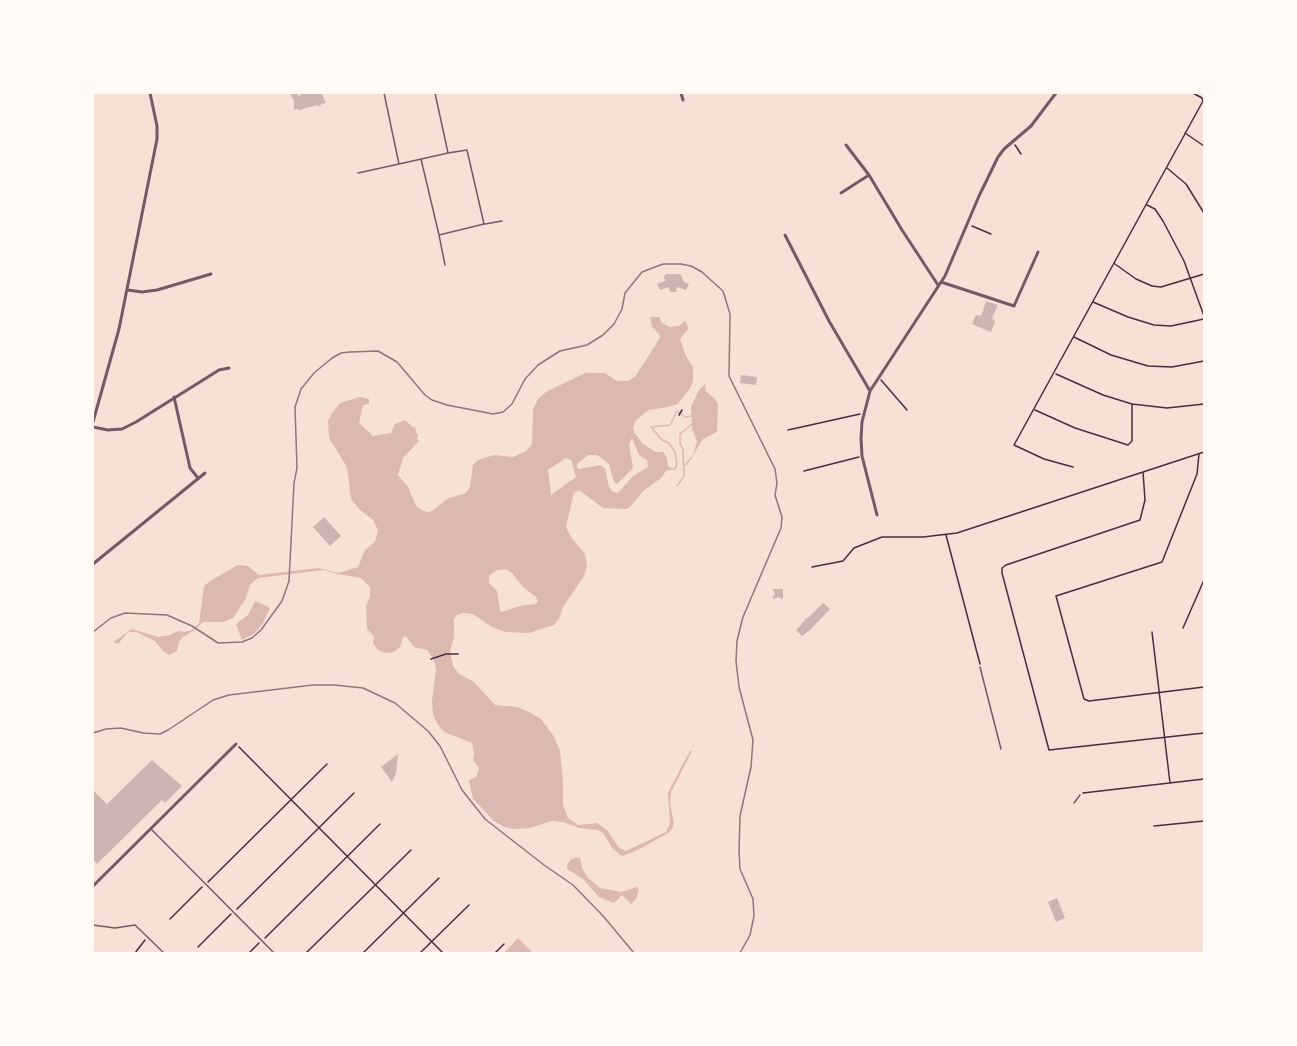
<!DOCTYPE html>
<style>
body{margin:0}
#map{position:relative;width:1297px;height:1046px;overflow:hidden;background:#f7e1d7;font-family:Arial,sans-serif}
canvas{display:block}
.frame{position:absolute;inset:0;border:94px solid #fffaf5;pointer-events:none}
</style>
<div id="map">
<canvas width="1297" height="1046"></canvas>
<div class="frame"></div>
</div>
<script>
const context = document.querySelector('canvas').getContext('2d');
context.lineJoin = 'round';
function paint(path, color) { context.fillStyle = color; context.fill(path, 'evenodd'); }
const toPath = rows => new Path2D(rows.map(r => 'M' + r).join(''));
function trace(path, color, width, dash) { context.strokeStyle = color; context.lineWidth = width; context.lineCap = dash ? 'butt' : 'round'; context.setLineDash(dash || []); context.stroke(path); }
const water = toPath([
 [650,317,659,317,662,323,670,327,679,326,685,321,689,328,680,339,686,356,693,367,693,381,690,388,678,404,668,407,649,410,636,420,633,427,634,432,643,444,656,452,663,452,667,458,668,466,672,469,666,471,661,478,643,491,631,506,627,509,603,508,579,490,574,493,566,527,571,537,585,554,587,566,584,576,563,607,559,619,554,625,529,633,505,632,492,627,473,614,463,613,457,615,454,619,454,637,450,652,453,666,459,674,474,682,495,705,517,707,529,712,541,719,553,735,560,750,563,781,563,805,568,818,578,825,597,823,607,830,619,848,626,851,666,832,670,823,668,793,684,762,690,751,692,751,671,792,670,804,674,823,672,829,668,833,638,850,622,856,613,849,603,833,598,830,579,828,563,822,552,821,530,828,514,829,504,827,494,821,473,799,469,780,476,777,479,768,473,760,474,754,472,743,444,732,438,725,433,715,432,701,436,669,434,660,427,650,414,647,406,636,403,637,400,647,394,652,386,653,378,650,373,643,374,636,367,629,366,606,370,596,370,587,361,578,338,574,324,570,258,578,250,585,246,598,233,618,224,622,203,622,195,630,183,637,179,642,177,651,169,655,163,651,155,641,137,632,128,632,118,644,113,642,132,629,158,637,170,635,178,631,185,632,192,630,199,623,204,586,210,581,238,565,248,566,259,575,318,568,339,573,358,567,365,550,375,542,378,530,373,520,359,509,351,499,347,467,329,438,328,421,332,413,340,403,360,397,369,399,369,404,363,405,359,423,373,436,391,433,395,424,405,420,414,428,415,425,416,433,418,434,417,440,419,441,403,458,398,475,408,487,416,506,423,511,430,512,449,498,466,493,470,487,473,465,478,460,494,455,513,457,526,451,532,444,533,409,538,399,546,392,585,373,605,373,617,381,628,381,635,377,660,338,659,334,652,327],
 [632,438,639,455,647,460,648,467,632,477,618,493,613,492,609,487,605,469,601,465,579,469,577,467,577,464,588,455,597,455,609,464,614,482,617,484,633,468,629,444],
 [566,458,571,460,576,477,551,495,548,470],
 [506,569,512,573,523,587,536,597,538,602,535,604,519,606,502,612,500,610,497,591,489,583,489,576,497,570],
 [705,384,706,391,715,399,718,404,717,432,703,439,692,457,697,442,692,428,691,407,699,390],
 [255,601,270,608,263,623,255,633,242,640,236,624,248,615],
 [580,857,582,868,588,878,600,888,621,892,637,887,639,890,636,899,631,904,622,895,614,903,599,897,583,879,567,869,567,865,571,859],
 [518,938,533,953,504,953]
]);
const stream = toPath([
 [685,465,692,457],
 [671,469,675,469,677,464,675,452,669,443,662,440,651,427,670,425,677,411,685,417,691,416],
 [677,486,684,476,683,449,680,444,680,434,692,424]
]);
const building = toPath([
 [290,93,297,93,299,97,302,93,323,93,322,95,326,103,321,104,320,107,318,105,302,109,300,111,299,109,294,110,294,101],
 [667,274,679,274,682,276,683,281,689,284,686,290,677,287,676,292,670,292,669,287,660,290,657,284,665,281,664,276],
 [986,301,998,305,992,318,995,322,991,332,972,324,976,315,981,316],
 [741,375,757,377,756,385,740,383],
 [324,517,341,536,330,546,313,527],
 [773,589,783,589,783,599,779,597,773,599,773,595,775,595],
 [823,603,830,609,810,630,802,636,796,630,802,624,802,622,804,622,806,618,808,618],
 [398,754,396,773,392,782,381,767],
 [152,760,182,786,165,803,162,800,97,864,93,860,93,790,107,804],
 [1057,898,1065,918,1056,922,1048,902]
]);
const path = toPath([
 [1185,133,1204,146],
 [1015,145,1021,154],
 [1167,168,1186,184,1204,213],
 [1147,205,1155,209,1163,221,1184,261,1204,316],
 [972,226,991,234],
 [1115,264,1136,279,1152,286,1161,287,1204,274],
 [1093,302,1128,317,1154,325,1171,326,1204,319],
 [1074,337,1111,355,1148,366,1172,367,1204,361],
 [1056,374,1103,395,1132,404,1167,408,1204,404],
 [881,380,907,410],
 [1035,410,1075,428,1128,445,1132,441,1132,404],
 [679,415,682,410],
 [788,430,860,414],
 [1199,454,1197,474,1162,562,1056,596,1084,699,1089,701,1204,687],
 [1073,467,1044,459,1014,445,1203,101,1202,98,1193,93],
 [804,471,859,457],
 [1143,472,1145,500,1140,520,1006,565,1002,568,1002,573,1049,750,1204,733],
 [946,535,980,664],
 [812,567,843,561,854,548,882,537,923,537,957,533,1204,452],
 [1183,628,1204,580],
 [1152,632,1170,783],
 [431,659,446,654,458,654],
 [239,747,443,953],
 [1083,793,1204,779],
 [1154,826,1204,821],
 [208,882,327,764],
 [237,909,354,793],
 [170,919,202,887],
 [265,938,380,824],
 [198,947,231,914],
 [135,953,145,940],
 [249,953,259,943],
 [306,953,411,850],
 [363,953,439,878],
 [420,953,469,905],
 [495,953,504,944]
]);
const service = toPath([
 [435,93,448,153],
 [399,164,448,153,467,150,484,224,439,235,421,159],
 [358,173,399,164,384,93],
 [485,224,502,221],
 [439,235,445,265],
 [980,667,1001,749],
 [1074,803,1080,795],
 [152,830,274,953],
 [93,925,115,928,135,925,164,953]
]);
const minor = toPath([
 [681,93,683,100],
 [846,145,869,175,902,230,938,285],
 [841,193,869,175],
 [785,235,829,321,870,391],
 [941,282,1014,306,1038,252],
 [128,290,142,292,157,290,211,274],
 [174,397,190,468,198,478],
 [93,422,119,329,157,139,157,126,150,93],
 [93,427,108,430,122,429,136,422,219,370,229,368],
 [877,515,862,456,861,439,862,422,870,391,945,276,979,196,998,157,1004,149,1031,126,1056,93],
 [93,564,205,473],
 [93,886,236,744]
]);
const rail = toPath([
 [93,632,111,618,125,613,167,615,192,626,218,643,242,642,252,638,261,630,282,601,289,581,294,483,297,468,295,407,301,389,314,373,332,358,341,353,350,352,378,351,397,362,425,395,432,400,447,405,478,411,493,414,503,412,512,404,525,379,538,365,560,351,587,345,603,335,614,324,622,309,625,293,642,272,663,264,681,264,691,266,702,272,723,291,730,314,729,376,775,469,777,483,775,495,782,517,781,528,743,617,737,641,736,661,739,687,753,740,751,767,740,816,739,851,740,869,753,899,754,916,750,935,740,953],
 [93,733,106,729,121,728,143,733,160,734,168,730,213,700,229,695,313,685,334,685,363,688,395,703,428,731,440,746,462,790,485,819,544,865,573,885,604,917,634,953]
]);
paint(water, '#dcb8b0');
trace(stream, '#dcb8b0', 1.5);
paint(building, '#ccb4b1');
trace(path, '#4a2c40', 1.5);
trace(service, '#755966', 1.5);
trace(minor, '#755966', 3);
trace(rail, '#8f747c', 1.5);
</script>
